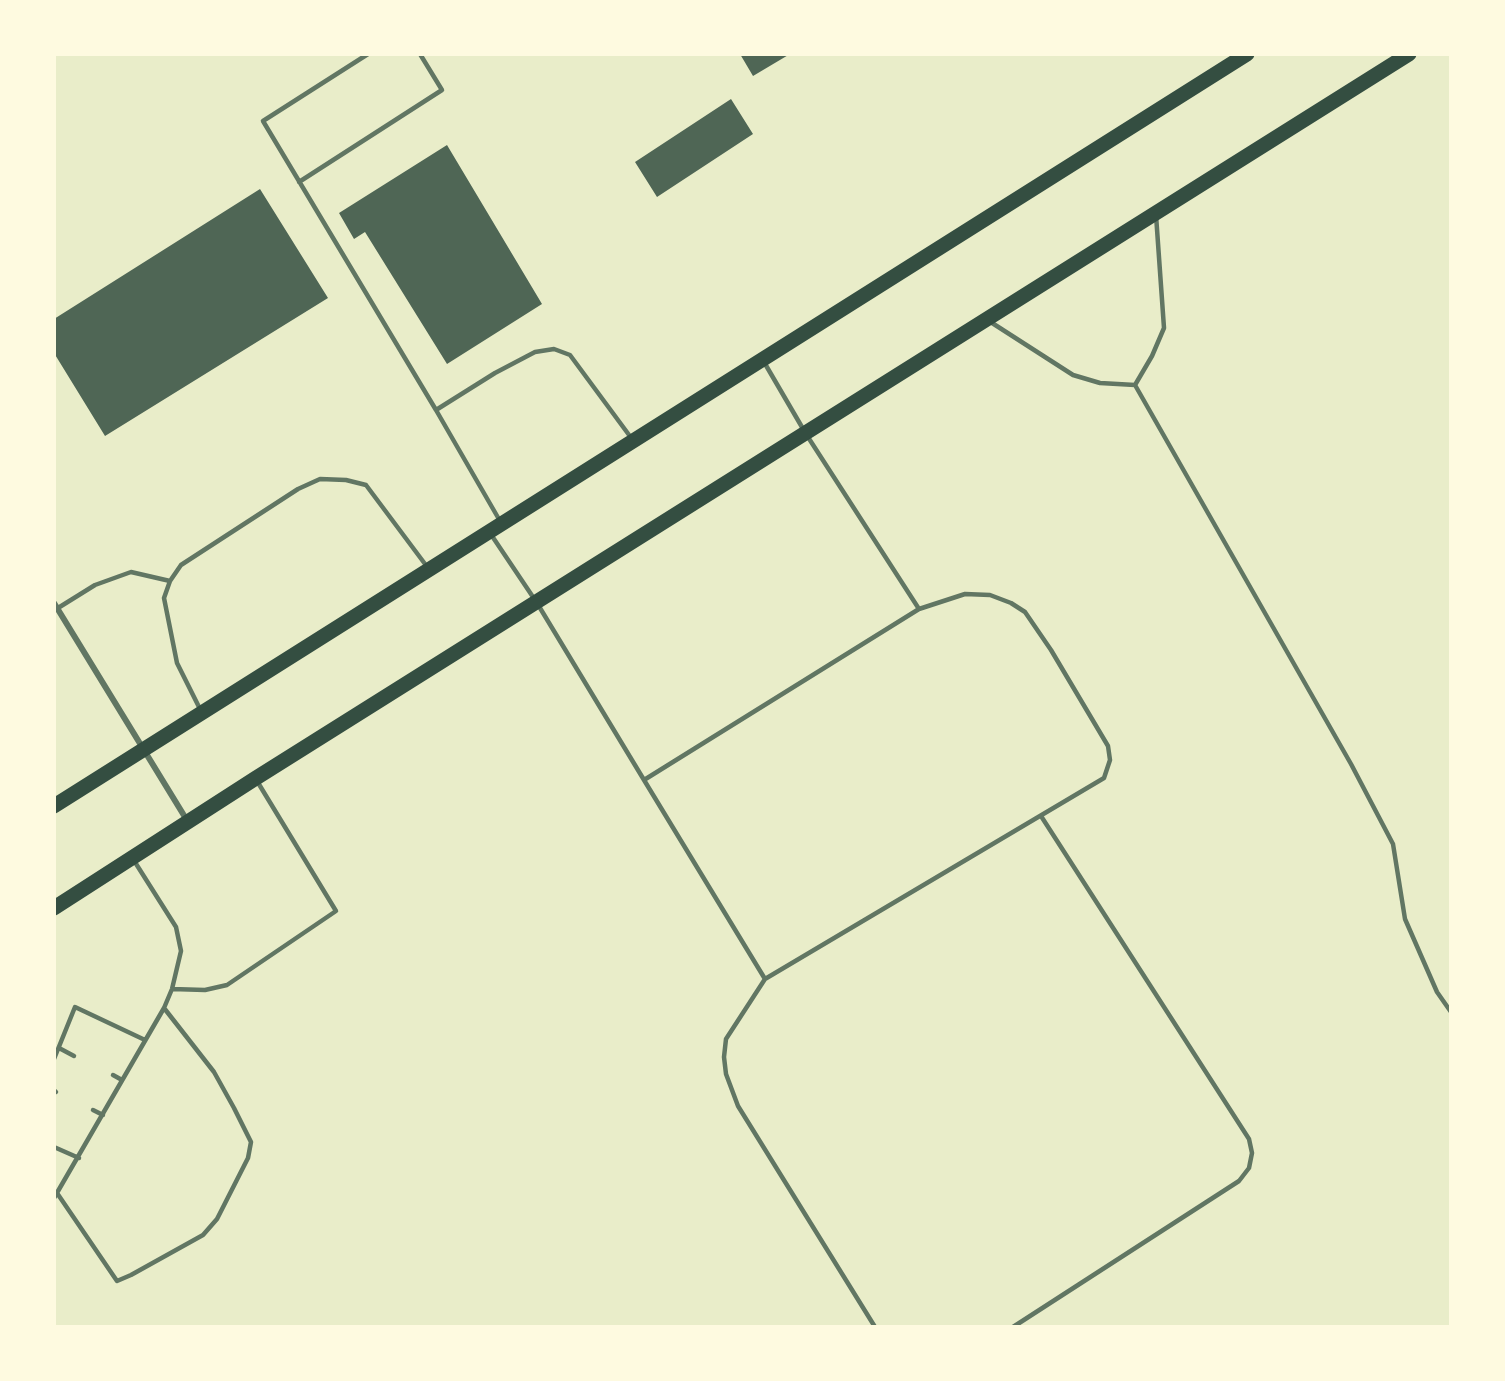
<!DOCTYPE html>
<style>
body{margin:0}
#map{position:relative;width:1505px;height:1381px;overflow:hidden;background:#e9edc9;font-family:"Asap Condensed",sans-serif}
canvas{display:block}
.frame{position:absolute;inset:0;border:56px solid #fefae0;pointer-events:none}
</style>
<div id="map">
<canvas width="1505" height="1381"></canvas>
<div class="frame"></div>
</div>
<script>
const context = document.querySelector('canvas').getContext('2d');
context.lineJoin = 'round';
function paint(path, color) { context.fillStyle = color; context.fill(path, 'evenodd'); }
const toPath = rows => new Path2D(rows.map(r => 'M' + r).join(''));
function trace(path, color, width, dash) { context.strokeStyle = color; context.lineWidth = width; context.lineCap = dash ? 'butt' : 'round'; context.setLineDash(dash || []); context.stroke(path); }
const building = toPath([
 [740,54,790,54,753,76],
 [731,99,753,134,657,197,635,162],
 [447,145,542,304,447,364,365,232,354,239,339,213],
 [260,189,328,298,105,436,54,353,54,319]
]);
const service = toPath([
 [368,54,263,121,436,410],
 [299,182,442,90,420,54],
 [989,321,1073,375,1100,383,1135,385,1152,356,1164,328,1156,215],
 [1135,385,1351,764,1393,844,1405,919,1437,992,1451,1012],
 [500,521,436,410,495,373,535,352,554,349,570,355,632,439],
 [490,533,537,603,644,780,919,609,806,434,764,362],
 [58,608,95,585,131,572,170,581],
 [200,709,177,663,164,598,170,581,181,565,298,489,320,479,346,480,366,485,428,568],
 [644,780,765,979,1104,778,1110,760,1108,746,1051,650,1025,612,1011,603,990,595,965,594,919,609],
 [765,979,726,1039,724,1057,726,1074,738,1106,875,1327],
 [172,989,205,990,227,985,336,911,257,781],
 [59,1048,74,1056],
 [54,1059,75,1007,145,1040],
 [113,1075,122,1080],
 [54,1090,56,1092],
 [93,1110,103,1115],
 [54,1147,79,1158],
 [57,1193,117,1281,131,1275,203,1235,217,1219,248,1158,251,1142,234,1108,214,1072,164,1008],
 [54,1198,164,1008,172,989,181,951,176,927,133,859],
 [1013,1327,1239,1181,1249,1168,1252,1153,1249,1139,1041,816]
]);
const minor = toPath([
 [54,603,188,822]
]);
const primary = toPath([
 [54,806,1247,54],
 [54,908,256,778,1409,54]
]);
paint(building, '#4f6655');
trace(service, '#617663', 4.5);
trace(minor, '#617663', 6);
trace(primary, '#344e41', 15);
</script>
